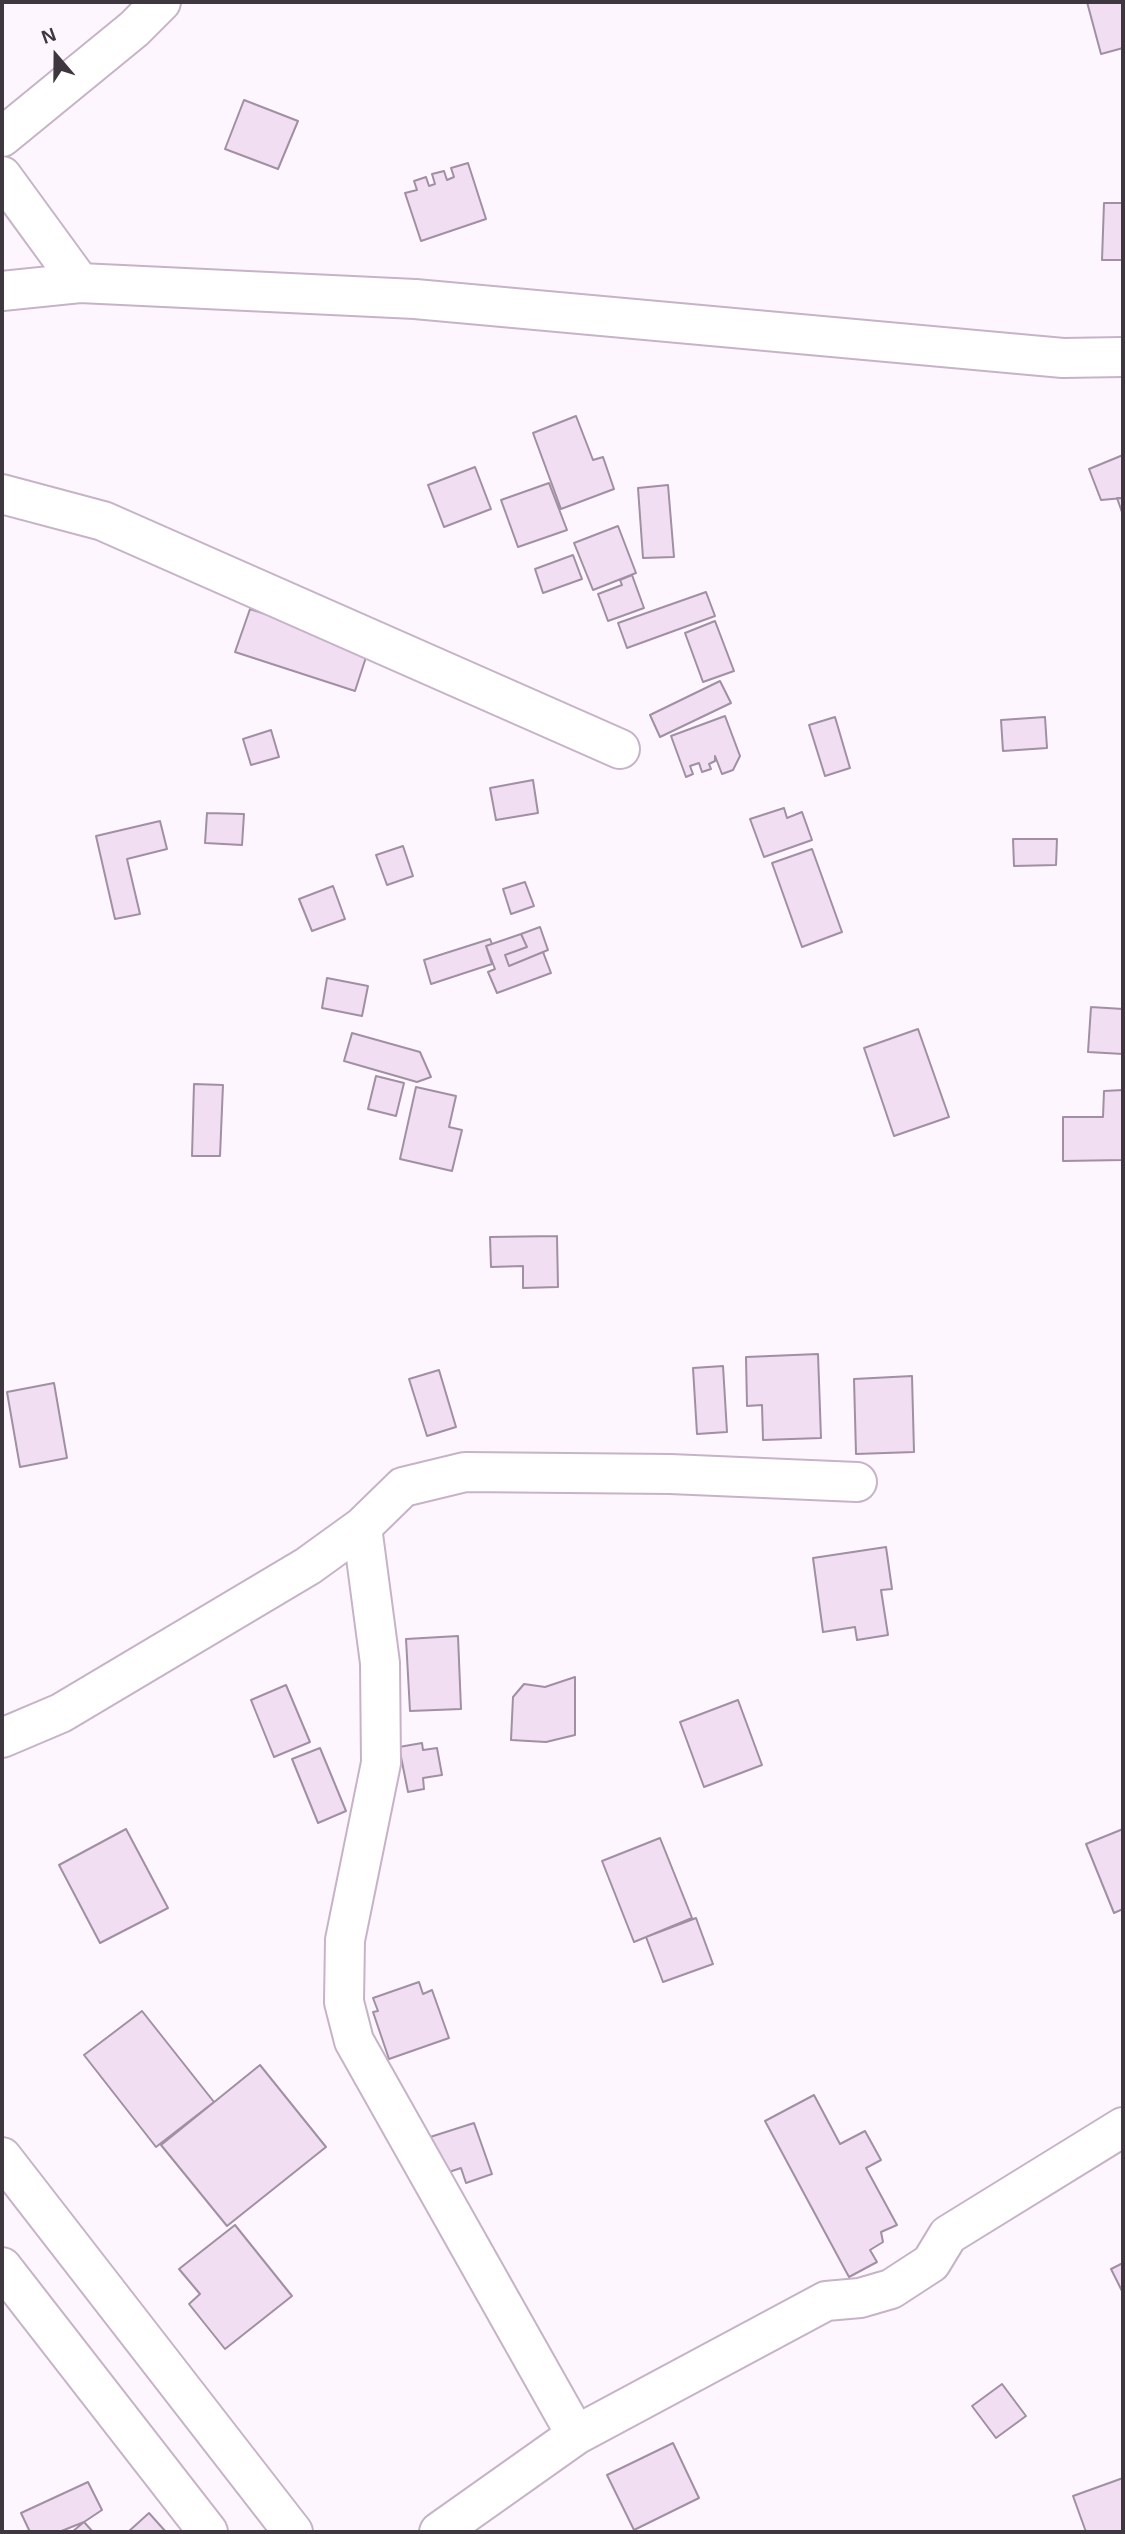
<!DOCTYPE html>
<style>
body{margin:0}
#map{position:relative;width:1125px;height:2534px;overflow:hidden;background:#fef6ff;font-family:Helvetica,sans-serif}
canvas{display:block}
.frame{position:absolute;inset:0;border:4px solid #3f3740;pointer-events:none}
.north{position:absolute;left:21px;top:21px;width:70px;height:70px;-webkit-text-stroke:5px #fef6ff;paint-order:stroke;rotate:340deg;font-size:19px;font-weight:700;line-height:28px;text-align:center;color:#3f3740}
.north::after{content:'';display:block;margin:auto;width:24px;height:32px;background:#3f3740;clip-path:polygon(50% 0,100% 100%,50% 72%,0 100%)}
</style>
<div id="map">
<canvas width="1125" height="2534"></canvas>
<div class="frame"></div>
<div class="north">N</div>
</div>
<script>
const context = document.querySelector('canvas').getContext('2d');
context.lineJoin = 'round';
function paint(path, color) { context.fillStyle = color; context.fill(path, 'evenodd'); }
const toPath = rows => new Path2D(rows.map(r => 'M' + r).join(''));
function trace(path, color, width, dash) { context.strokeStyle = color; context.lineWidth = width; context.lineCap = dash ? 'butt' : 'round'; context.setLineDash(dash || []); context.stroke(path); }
const building = toPath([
 [1087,2,1123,2,1123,48,1101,54,1087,2],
 [244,100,298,121,278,169,225,149,244,100],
 [468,163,486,219,421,241,405,193,417,190,414,181,426,177,429,186,435,184,432,174,444,171,447,180,454,177,451,168,468,163],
 [1104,203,1123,203,1123,260,1102,260,1104,203],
 [576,416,593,460,603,457,614,489,561,509,533,433,576,416],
 [1123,455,1123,498,1101,500,1089,469,1123,455],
 [475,467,491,509,444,527,428,485,475,467],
 [549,483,567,530,518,547,501,500,549,483],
 [668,485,674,557,643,558,638,488,668,485],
 [1117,498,1123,498,1123,515,1117,498],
 [618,526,636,573,593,590,574,543,618,526],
 [573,555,582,579,543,593,535,569,573,555],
 [632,575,644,608,608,621,598,594,622,585,620,580,632,575],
 [706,592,715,616,627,648,618,623,706,592],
 [250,609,369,648,355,691,235,652,250,609],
 [715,621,734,671,703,682,685,633,715,621],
 [720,681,731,703,660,737,650,715,720,681],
 [725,716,740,756,733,770,722,774,715,756,715,761,709,764,711,769,702,772,699,763,690,766,693,774,686,777,671,736,725,716],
 [835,717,850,768,825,776,809,725,835,717],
 [1045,717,1047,748,1003,751,1001,720,1045,717],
 [271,730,279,757,251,765,243,739,271,730],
 [533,780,538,813,496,820,490,788,533,780],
 [784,808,787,818,802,812,812,840,764,857,750,819,784,808],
 [207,813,244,814,242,845,205,843,207,813],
 [160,821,167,849,127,859,140,914,115,919,96,836,160,821],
 [1013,839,1057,839,1056,865,1014,866,1013,839],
 [403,846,413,876,387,885,376,855,403,846],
 [812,849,842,932,802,947,772,863,812,849],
 [525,882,534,906,511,914,503,889,525,882],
 [333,886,345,919,312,931,299,899,333,886],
 [540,927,548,950,509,966,505,955,527,947,521,934,540,927],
 [521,934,527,947,505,955,509,966,543,952,551,973,497,993,488,972,495,969,486,946,521,934],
 [490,939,492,944,486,946,492,964,431,984,424,960,490,939],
 [327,978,368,986,362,1016,322,1008,327,978],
 [1091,1007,1123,1009,1123,1054,1088,1052,1091,1007],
 [918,1029,949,1117,894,1136,864,1048,918,1029],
 [352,1033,420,1052,431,1077,417,1082,344,1061,352,1033],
 [376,1076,404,1083,396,1116,368,1109,376,1076],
 [194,1084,223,1085,220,1156,192,1156,194,1084],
 [416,1087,456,1096,449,1127,462,1130,452,1171,400,1159,416,1087],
 [1123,1090,1123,1160,1063,1161,1063,1117,1103,1117,1104,1091,1123,1090],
 [557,1236,558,1287,523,1288,523,1266,491,1267,490,1237,557,1236],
 [818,1354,821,1438,763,1440,762,1405,747,1406,746,1357,818,1354],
 [723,1366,727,1432,697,1434,693,1368,723,1366],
 [439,1370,456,1427,427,1436,409,1379,439,1370],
 [912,1376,914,1452,856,1454,854,1379,912,1376],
 [54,1383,67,1458,20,1467,7,1392,54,1383],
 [886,1547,892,1589,881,1590,888,1635,857,1640,855,1627,823,1632,813,1558,886,1547],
 [458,1636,461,1709,410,1711,406,1639,458,1636],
 [575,1677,575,1735,546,1742,511,1740,513,1697,524,1684,545,1687,575,1677],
 [286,1685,310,1742,274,1757,251,1700,286,1685],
 [738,1700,762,1765,704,1787,680,1722,738,1700],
 [422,1743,423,1750,437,1748,442,1775,423,1778,424,1789,408,1792,399,1747,422,1743],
 [320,1748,346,1811,318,1823,292,1759,320,1748],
 [126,1829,168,1908,100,1943,59,1865,126,1829],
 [1123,1829,1123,1909,1114,1913,1086,1844,1123,1829],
 [660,1838,692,1918,634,1942,602,1861,660,1838],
 [696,1918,713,1964,663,1982,646,1937,696,1918],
 [419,1982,423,1994,432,1990,449,2038,389,2059,373,2012,378,2011,373,1998,419,1982],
 [142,2011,214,2102,156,2147,84,2055,142,2011],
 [260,2065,326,2147,227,2226,161,2145,260,2065],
 [814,2095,840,2144,865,2131,881,2160,866,2168,897,2225,881,2232,883,2242,870,2250,877,2262,849,2277,765,2121,814,2095],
 [474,2123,492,2174,466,2183,461,2168,440,2175,427,2138,474,2123],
 [235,2225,292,2296,225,2349,189,2304,200,2294,179,2269,235,2225],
 [1123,2263,1123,2293,1111,2269,1123,2263],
 [1002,2384,1026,2416,996,2438,972,2406,1002,2384],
 [673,2443,699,2498,634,2530,607,2475,673,2443],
 [1123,2478,1123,2531,1086,2532,1073,2496,1123,2478],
 [88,2482,102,2510,84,2522,59,2532,30,2532,21,2513,88,2482],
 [149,2513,166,2532,128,2532,149,2513],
 [84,2522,93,2532,72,2532,84,2522]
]);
const minor = toPath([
 [2,137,134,29,161,2],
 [2,176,80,283],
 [2,291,80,283,415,299,1063,358,1123,357],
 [2,494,103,521,620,749],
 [362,1527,380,1663,381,1763,345,1940,344,2002,354,2041,576,2435],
 [2,1738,61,1713,308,1566,362,1527,403,1487,465,1472,670,1474,857,1482],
 [439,2532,576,2435,826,2301,860,2298,891,2289,931,2263,948,2235,1123,2127]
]);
const tertiary = toPath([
 [2,2157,293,2532],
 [2,2267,208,2532]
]);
paint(building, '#f1def3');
trace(building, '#a18fa3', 2);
trace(minor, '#c6b3c8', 42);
trace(tertiary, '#c6b3c8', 42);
trace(minor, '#fff', 38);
trace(tertiary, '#fff', 38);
</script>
